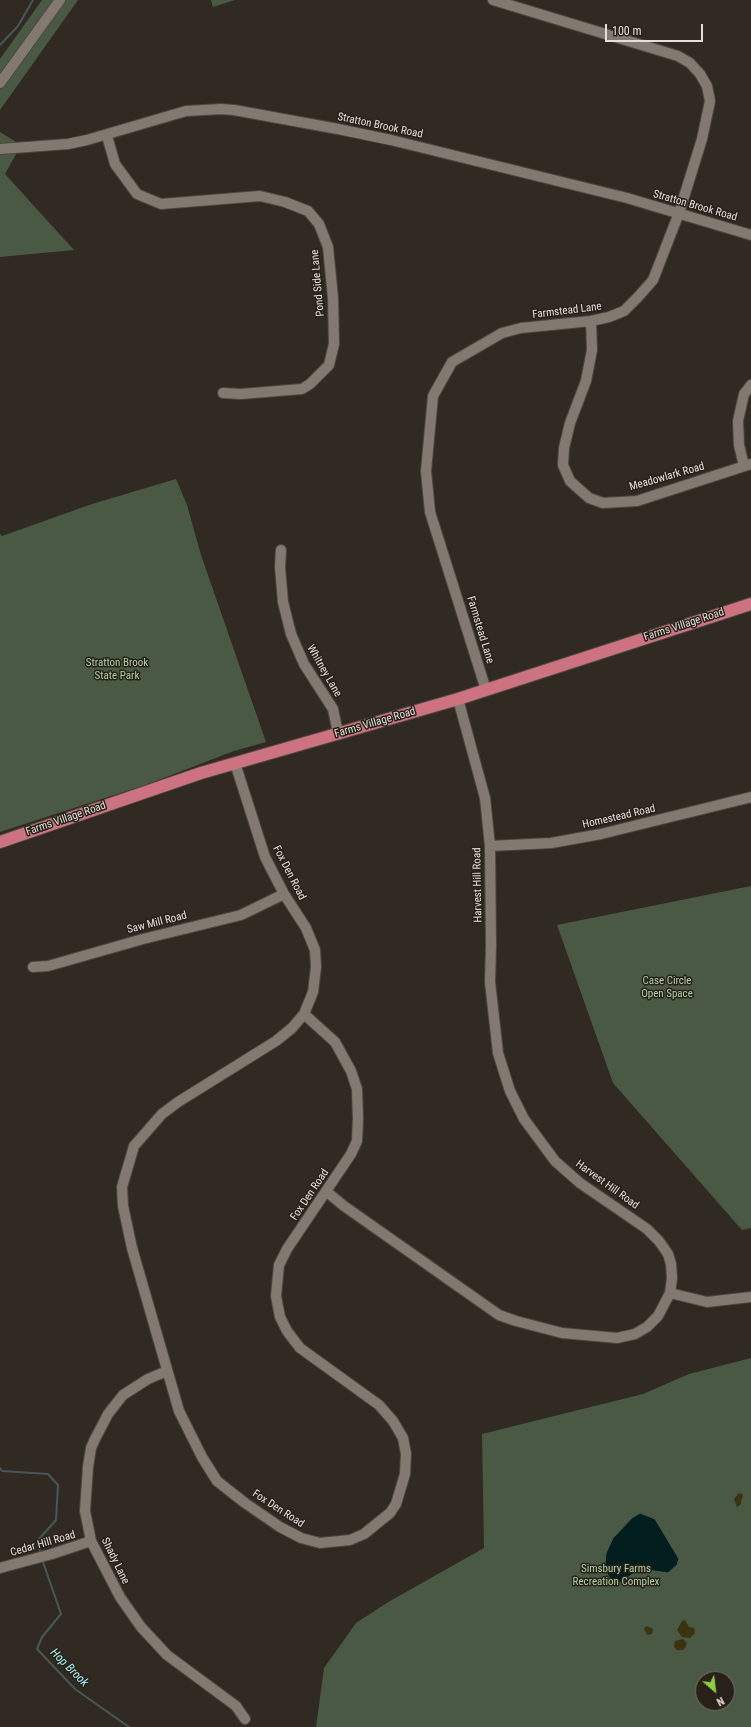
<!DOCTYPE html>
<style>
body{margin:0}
#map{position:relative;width:751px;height:1727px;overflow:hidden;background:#312a22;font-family:"Roboto Condensed",sans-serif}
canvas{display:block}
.north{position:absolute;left:695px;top:1671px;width:40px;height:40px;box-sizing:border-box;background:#272119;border:1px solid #726d66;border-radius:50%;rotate:152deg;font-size:11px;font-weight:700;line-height:16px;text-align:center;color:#e3dfd9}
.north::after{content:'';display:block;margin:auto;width:14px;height:18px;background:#8dce44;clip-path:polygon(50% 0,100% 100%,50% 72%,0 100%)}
.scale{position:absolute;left:605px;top:24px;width:98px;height:18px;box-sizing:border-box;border:2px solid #e3dfd9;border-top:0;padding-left:5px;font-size:12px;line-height:14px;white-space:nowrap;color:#e3dfd9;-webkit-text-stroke:3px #272119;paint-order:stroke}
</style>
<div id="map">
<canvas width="751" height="1727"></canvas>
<div class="north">N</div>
<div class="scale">100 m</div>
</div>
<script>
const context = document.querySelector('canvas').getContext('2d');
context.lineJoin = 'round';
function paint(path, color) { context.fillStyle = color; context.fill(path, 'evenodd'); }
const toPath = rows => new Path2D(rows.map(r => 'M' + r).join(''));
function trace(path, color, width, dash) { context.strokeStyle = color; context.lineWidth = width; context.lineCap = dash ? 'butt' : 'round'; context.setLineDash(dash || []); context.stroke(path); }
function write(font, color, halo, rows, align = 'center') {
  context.font = font + ' "Roboto Condensed",sans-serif'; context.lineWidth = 3; context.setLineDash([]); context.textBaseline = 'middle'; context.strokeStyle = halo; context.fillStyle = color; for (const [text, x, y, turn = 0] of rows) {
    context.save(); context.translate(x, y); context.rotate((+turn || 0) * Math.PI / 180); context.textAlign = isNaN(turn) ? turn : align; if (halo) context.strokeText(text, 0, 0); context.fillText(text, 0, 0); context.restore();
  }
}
const green = toPath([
 [42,0,78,0,0,110,0,59],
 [211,0,235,0,213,7],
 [0,132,21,145,5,174,74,250,0,257],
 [176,479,187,505,201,555,266,742,234,751,148,784,0,832,0,534,2,536,92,504],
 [751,886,751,1228,742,1230,613,1083,557,925],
 [751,1358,751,1727,316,1727,324,1668,356,1623,390,1601,484,1548,482,1434,643,1394,689,1374],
 [703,1679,727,1679,727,1703,703,1703]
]);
const sand = toPath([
 [739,1493,742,1494,743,1496,741,1501,741,1504,737,1507,734,1499],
 [685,1620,689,1627,694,1628,695,1633,690,1638,682,1637,677,1630,682,1621],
 [647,1626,653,1629,652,1634,647,1635,644,1628],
 [683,1639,687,1643,685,1648,683,1650,677,1650,674,1647,675,1641]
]);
const water = toPath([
 [640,1513,655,1519,679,1559,677,1565,668,1573,648,1570,637,1571,621,1582,615,1584,609,1577,607,1573,605,1565,606,1553,613,1538,632,1518,640,1513]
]);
const stream = toPath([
 [0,45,18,26,33,0],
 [0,1468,2,1471,48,1474,58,1485,56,1520,39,1539,40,1551],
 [43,1562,61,1614,42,1637,37,1649,75,1689,129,1727]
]);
const minor = toPath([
 [0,83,60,0],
 [107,136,115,164,137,194,161,204,260,196,285,202,308,211,319,224,328,247,333,298,334,344,329,365,310,384,302,389,241,394,223,393],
 [0,149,68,144,87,140,186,111,221,109,234,110,338,129,391,140,627,198,751,235],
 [591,321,592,350,586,381,570,423,564,448,563,465,570,481,589,498,603,503,637,501,751,464],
 [744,466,739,445,738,421,744,394,751,385],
 [281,550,280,567,283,602,291,634,304,664,333,709,338,733],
 [486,690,430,512,426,471,433,396,452,362,502,333,521,328,591,321,609,317,624,311,638,297,653,280,679,213,702,139,710,101,707,86,700,74,690,63,678,56,493,0],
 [235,763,265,857,284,894,306,928,315,950,316,967,313,992,304,1014,335,1042,351,1071,357,1089,358,1119,357,1141,351,1154,287,1249,279,1265,276,1296,280,1317,287,1331,300,1348,379,1405,393,1421,403,1438,406,1454,405,1474,396,1504,390,1513,364,1534,350,1540,320,1543,301,1538,280,1527,245,1503,217,1481,202,1457,179,1411,132,1248,123,1206,122,1187,134,1146,162,1114,178,1102,276,1041,292,1028,304,1014],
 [490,846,551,843,601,834,751,797],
 [33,967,48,966,143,939,241,915,284,894],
 [327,1192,344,1206,499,1315,516,1321,562,1333,617,1338,635,1334,647,1327,658,1316,670,1293,672,1278,671,1264,668,1254,659,1241,647,1229,580,1183,555,1161,524,1119,510,1091,498,1053,490,982,491,946,490,846,485,798,458,699],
 [670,1293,707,1302,751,1297],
 [167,1371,148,1379,123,1395,108,1414,95,1439,91,1448,88,1467,85,1511,91,1541,120,1597,141,1627,167,1655,236,1706,245,1719],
 [0,1568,52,1554,91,1541]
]);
const major = toPath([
 [0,842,201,773,458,699,751,604]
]);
const streetNames = [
 ["Stratton Brook Road",380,126,12],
 ["Stratton Brook Road",695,206,16],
 ["Pond Side Lane",318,283,-95],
 ["Farmstead Lane",567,311,-7],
 ["Meadowlark Road",667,477,-16],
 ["Farms Village Road",684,625,-18],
 ["Farmstead Lane",480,630,73],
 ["Whitney Lane",324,671,60],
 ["Farms Village Road",375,723,-16],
 ["Homestead Road",619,817,-13],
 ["Farms Village Road",66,819,-19],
 ["Fox Den Road",289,873,63],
 ["Harvest Hill Road",478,885,-91],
 ["Saw Mill Road",157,923,-14],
 ["Harvest Hill Road",607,1185,36],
 ["Fox Den Road",310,1195,-56],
 ["Fox Den Road",278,1509,33],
 ["Cedar Hill Road",43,1544,-16],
 ["Shady Lane",115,1561,64]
];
const parkNames = [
 ["Stratton Brook",117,663],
 ["State Park",117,676],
 ["Case Circle",667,981],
 ["Open Space",667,994],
 ["Simsbury Farms",616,1569],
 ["Recreation Complex",616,1582]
];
const waterNames = [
 ["Hop Brook",69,1668,45]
];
paint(green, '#4a5944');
paint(sand, '#3b3312');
paint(water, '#021e1f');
trace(water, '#465857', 1);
trace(stream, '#465857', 2);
trace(minor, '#4e4841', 12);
trace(major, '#4e4841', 14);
trace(minor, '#827a70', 10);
trace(major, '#cc7281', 12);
write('11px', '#e3dfd9', '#272119', streetNames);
write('11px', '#b0d1a2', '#272119', parkNames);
write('italic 12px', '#a6f0f2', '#272119', waterNames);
</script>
